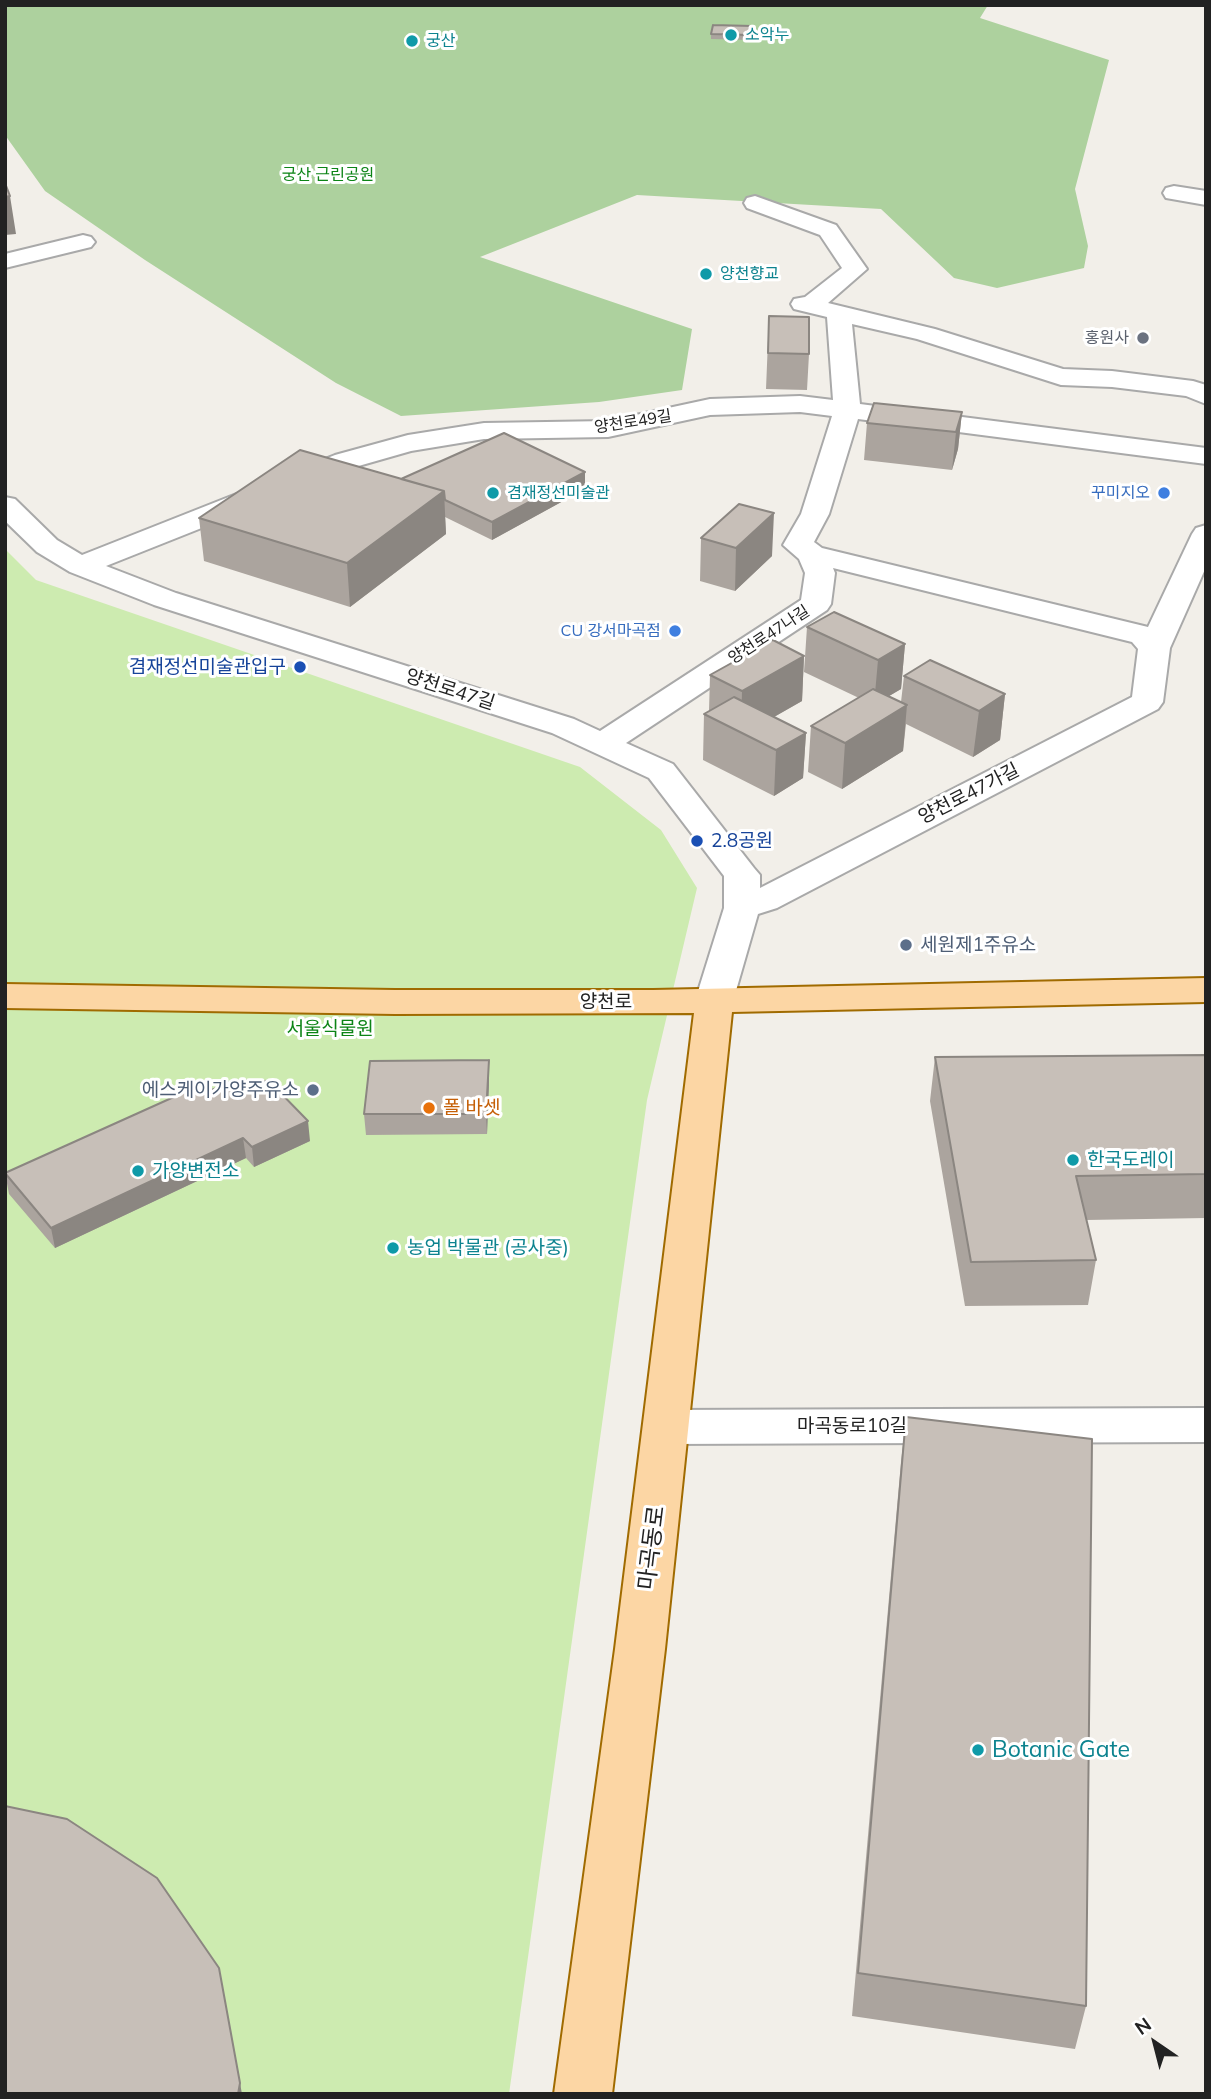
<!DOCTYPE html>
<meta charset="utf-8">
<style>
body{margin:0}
#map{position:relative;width:1211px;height:2099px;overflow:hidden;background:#f2efe9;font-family:Mulish,sans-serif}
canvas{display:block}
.frame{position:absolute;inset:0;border:7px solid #222;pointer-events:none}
.north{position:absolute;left:1120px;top:2008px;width:70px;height:70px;-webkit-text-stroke:5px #fff;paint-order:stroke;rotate:325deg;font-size:19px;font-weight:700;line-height:28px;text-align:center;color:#222}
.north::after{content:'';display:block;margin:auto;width:24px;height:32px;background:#222;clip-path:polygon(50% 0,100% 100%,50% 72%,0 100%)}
</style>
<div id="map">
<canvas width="1211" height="2099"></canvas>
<div class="frame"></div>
<div class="north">N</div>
</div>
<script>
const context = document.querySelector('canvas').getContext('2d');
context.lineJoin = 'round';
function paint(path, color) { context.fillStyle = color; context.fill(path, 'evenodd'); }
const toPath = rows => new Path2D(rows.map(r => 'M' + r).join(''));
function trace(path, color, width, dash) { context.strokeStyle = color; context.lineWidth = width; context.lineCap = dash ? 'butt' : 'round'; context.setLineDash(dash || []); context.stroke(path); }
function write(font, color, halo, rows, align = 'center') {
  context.font = font + ' Mulish,"Noto Sans KR",sans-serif'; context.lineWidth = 6; context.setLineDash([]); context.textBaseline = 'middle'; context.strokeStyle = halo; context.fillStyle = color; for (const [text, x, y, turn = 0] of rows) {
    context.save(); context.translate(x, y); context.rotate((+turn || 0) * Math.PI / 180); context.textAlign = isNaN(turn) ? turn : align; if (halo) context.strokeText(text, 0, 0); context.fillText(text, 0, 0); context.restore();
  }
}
const grass = toPath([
 [5,549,36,580,580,767,661,830,697,888,647,1100,509,2094,5,2094]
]);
const forest = toPath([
 [5,5,988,5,980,18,1109,60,1075,189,1088,246,1084,268,997,288,954,278,881,209,637,195,480,257,692,329,682,390,599,402,401,416,336,383,145,260,45,191,5,135]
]);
const minor = toPath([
 [1174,186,1206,191,1206,205,1166,198,1163,193,1166,188,1174,186],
 [755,196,836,225,867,269,828,303,935,329,1063,369,1112,371,1193,381,1206,385,1206,404,1186,396,1112,387,1061,385,917,339,852,324,860,404,1206,448,1206,464,858,419,829,514,814,542,822,548,1148,627,1192,534,1196,528,1206,525,1206,567,1170,648,1163,702,1158,709,777,908,758,914,733,1001,727,1009,714,1013,701,1009,695,1001,724,908,724,876,649,778,552,733,154,605,70,572,37,552,5,521,5,497,15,499,57,540,82,555,335,455,408,435,484,423,608,421,710,399,800,396,833,400,827,317,794,309,791,304,794,299,805,297,842,268,820,235,747,208,744,203,747,198,755,196],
 [800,412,832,416,801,514,783,545,799,559,805,573,801,600,600,731,574,719,176,593,106,566,355,467,411,451,484,439,608,437,710,415,800,412],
 [833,568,1132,642,1138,649,1132,697,760,888,760,875,754,868,673,764,626,743,827,610,831,604,835,573,833,568],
 [83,235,91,237,95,242,91,247,5,268,5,254,83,235],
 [1206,1408,1206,1442,666,1444,650,1439,643,1427,650,1415,666,1410,1206,1408]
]);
const major = toPath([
 [1206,978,1206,1002,732,1012,665,1649,612,2094,554,2094,615,1649,694,1013,395,1014,5,1008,5,984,395,990,653,990,1206,978]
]);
const wall = toPath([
 [752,26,750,40,711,39,711,34],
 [769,316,809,354,807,390,766,389],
 [962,412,958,449,952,470,864,460,867,423],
 [585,472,585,489,492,540,445,517,446,534,350,607,204,561,199,518,401,479],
 [701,538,772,556,735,591,700,581],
 [807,627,905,644,901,689,889,696,901,702,904,676,1005,694,1000,740,973,757,906,724,903,751,842,789,808,772,811,726,859,698,804,672],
 [804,656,802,701,774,717,806,733,803,778,774,796,703,760,704,714,709,711,710,675],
 [1206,1055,1206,1218,1086,1220,1096,1260,1088,1305,965,1306,930,1101,935,1057],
 [489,1060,489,1080,487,1134,366,1135,364,1114],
 [203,1094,310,1141,254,1167,246,1158,55,1248,9,1194,5,1173],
 [906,1417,1086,2006,1075,2049,852,2016,901,1462]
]);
const shadedWall = toPath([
 [10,196,16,234,5,235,5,197],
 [962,412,958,449,952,470,956,432],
 [585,472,585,489,492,540,492,522],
 [444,491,446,534,350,607,347,563],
 [774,513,772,556,735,591,736,548],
 [905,644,901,689,874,705,878,660],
 [804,656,802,701,744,734,741,732,742,691],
 [1005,694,1000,740,973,757,979,711],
 [907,705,903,751,842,789,845,743],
 [806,733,803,778,774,796,776,750],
 [489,1060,489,1080,487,1134,486,1114],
 [308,1121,310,1141,254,1167,252,1147],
 [243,1138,246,1158,55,1248,51,1228],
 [219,1968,242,2094,238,2094]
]);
const building = toPath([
 [713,25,752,26,750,35,711,34,713,25],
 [5,183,10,196,5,197,5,183],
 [769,316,809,317,809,354,768,353,769,316],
 [874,403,962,412,956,432,867,423,874,403],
 [504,433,585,472,492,522,445,500,444,491,401,479,504,433],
 [300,450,444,491,347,563,199,518,300,450],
 [739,504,774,513,736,548,701,538,739,504],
 [834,612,905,644,878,660,807,627,834,612],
 [773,640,804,656,742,691,710,675,773,640],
 [930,660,1005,694,979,711,904,676,930,660],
 [873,689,907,705,845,743,811,726,873,689],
 [734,697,806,733,776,750,704,714,734,697],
 [1206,1055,1206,1174,1076,1176,1096,1260,971,1262,935,1057,1206,1055],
 [489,1060,486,1114,364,1114,370,1061,489,1060],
 [234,1080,269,1081,308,1121,252,1147,243,1138,51,1228,5,1173,196,1087,203,1094,234,1080],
 [906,1417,1092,1439,1086,2006,858,1973,906,1417],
 [5,1806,67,1819,157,1878,219,1968,240,2083,238,2094,5,2094,5,1806]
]);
const markers = [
 [731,35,7,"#0f9aa8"],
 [412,41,7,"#0f9aa8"],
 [706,274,7,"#0f9aa8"],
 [1143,338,7,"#6b7280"],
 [493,493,7,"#0f9aa8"],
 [1164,493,7,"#3f7fe0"],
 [675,631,7,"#3f7fe0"],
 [300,667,7,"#1a4fb4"],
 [697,841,7,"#1a4fb4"],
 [906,945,7,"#5c6f8a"],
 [313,1090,7,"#5c6f8a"],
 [429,1108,7,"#e8710a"],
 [1073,1160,7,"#0f9aa8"],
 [138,1171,7,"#0f9aa8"],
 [393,1248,7,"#0f9aa8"],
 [978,1750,7,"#0f9aa8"]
];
const farCulturenames = [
 ["소악누",745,35],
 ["궁산",426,41],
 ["양천향교",720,274],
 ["겸재정선미술관",507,493]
];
const farParknames = [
 ["궁산 근린공원",328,175]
];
const farWorshipnames = [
 ["홍원사",1129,338]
];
const farStreetnames = [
 ["양천로49길",633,422,-9],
 ["양천로47나길",769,635,-33]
];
const farShopnames = [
 ["꾸미지오",1150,493],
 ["CU 강서마곡점",661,631]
];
const transitNames = [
 ["겸재정선미술관입구",286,667],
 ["2.8공원",711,841,"left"]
];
const streetNames = [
 ["양천로47길",450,690,18],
 ["양천로47가길",969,794,-27],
 ["양천로",606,1002],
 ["마곡동로10길",852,1426]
];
const serviceNames = [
 ["세원제1주유소",920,945],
 ["에스케이가양주유소",299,1090,"right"]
];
const parkNames = [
 ["서울식물원",330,1029]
];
const foodNames = [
 ["폴 바셋",443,1108]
];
const cultureNames = [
 ["한국도레이",1087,1160],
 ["가양변전소",152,1171],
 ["농업 박물관 (공사중)",407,1248]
];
const nearStreetnames = [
 ["마곡동로",652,1548,-83]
];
const nearCulturenames = [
 ["Botanic Gate",992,1750]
];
paint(grass, '#cdebb0');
paint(forest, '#add19e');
trace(minor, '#a9a9a9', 4);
trace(major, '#a06b00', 4);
paint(minor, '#fff');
paint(major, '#fcd6a4');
paint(wall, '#aba49e');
paint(shadedWall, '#8b8681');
paint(building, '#c7bfb8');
trace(building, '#8b8681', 2);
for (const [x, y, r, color] of markers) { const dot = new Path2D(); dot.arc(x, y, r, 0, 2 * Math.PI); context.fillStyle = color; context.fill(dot); trace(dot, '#fff', 2.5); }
write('16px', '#0d838f', '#fff', farCulturenames, 'left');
write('16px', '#0c8416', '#fff', farParknames);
write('16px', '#5b616d', '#fff', farWorshipnames, 'right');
write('16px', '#222', '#fff', farStreetnames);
write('16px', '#366cbe', '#fff', farShopnames, 'right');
write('19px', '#164399', '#fff', transitNames, 'right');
write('19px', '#222', '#fff', streetNames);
write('19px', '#4e5e75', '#fff', serviceNames, 'left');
write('19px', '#0c8416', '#fff', parkNames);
write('19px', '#c56008', '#fff', foodNames, 'left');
write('19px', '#0d838f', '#fff', cultureNames, 'left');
write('23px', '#222', '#fff', nearStreetnames);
write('23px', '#0d838f', '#fff', nearCulturenames, 'left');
</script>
